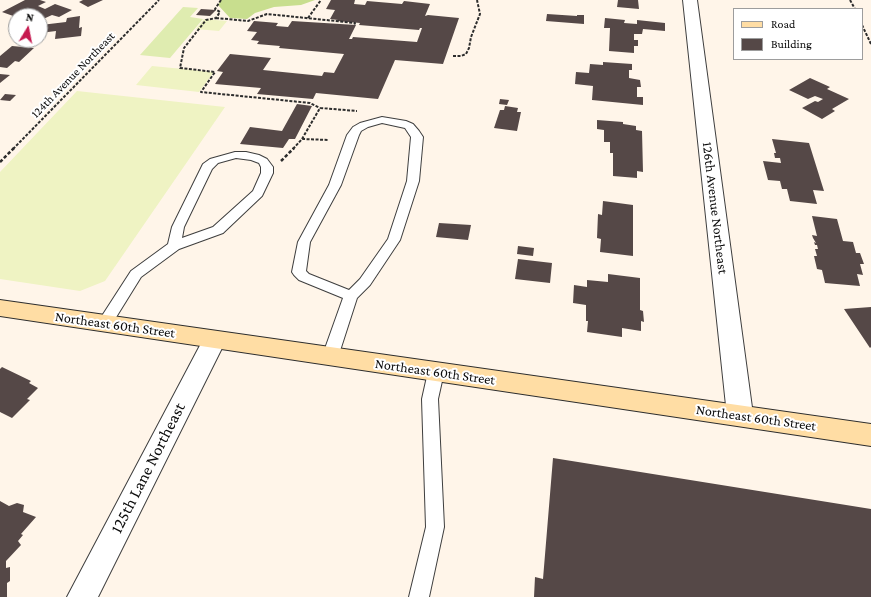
<!DOCTYPE html>
<style>
body{margin:0}
#map{position:relative;width:871px;height:597px;overflow:hidden;background:#fff5e9;font-family:"Crimson Pro",serif}
canvas{display:block}
.legend{position:absolute;left:733px;top:8px;width:130px;height:52px;box-sizing:border-box;background:#fff;border:1px solid #9d9d9d;margin:0;padding:5px 7px;list-style:none;font-size:12px;color:#0b0b0b}
.legend li{display:flex;align-items:center;gap:8px;height:20px}
.legend b{width:20px;border:1px solid #9d9d9d}
.north{position:absolute;left:8px;top:8px;width:40px;height:40px;box-sizing:border-box;background:#fff;border:1px solid #9d9d9d;border-radius:50%;rotate:10deg;font-size:11px;font-weight:700;line-height:16px;text-align:center;color:#0b0b0b}
.north::after{content:'';display:block;margin:auto;width:14px;height:18px;background:#c6194f;clip-path:polygon(50% 0,100% 100%,50% 72%,0 100%)}
</style>
<div id="map">
<canvas width="871" height="597"></canvas>
<ul class="legend">
<li><b style="height:5px;background:#ffdda4"></b>Road</li>
<li><b style="height:11px;background:#554847"></b>Building</li>
</ul>
<div class="north">N</div>
</div>
<script>
const context = document.querySelector('canvas').getContext('2d');
context.lineJoin = 'round';
function paint(path, color) { context.fillStyle = color; context.fill(path, 'evenodd'); }
const toPath = rows => new Path2D(rows.map(r => 'M' + r).join(''));
function trace(path, color, width, dash) { context.strokeStyle = color; context.lineWidth = width; context.lineCap = dash ? 'butt' : 'round'; context.setLineDash(dash || []); context.stroke(path); }
function write(font, color, halo, rows, align = 'center') {
  context.font = font + ' "Crimson Pro",serif'; context.lineWidth = 4; context.setLineDash([]); context.textBaseline = 'middle'; context.strokeStyle = halo; context.fillStyle = color; for (const [text, x, y, turn = 0] of rows) {
    context.save(); context.translate(x, y); context.rotate((+turn || 0) * Math.PI / 180); context.textAlign = isNaN(turn) ? turn : align; if (halo) context.strokeText(text, 0, 0); context.fillText(text, 0, 0); context.restore();
  }
}
const green = toPath([
 [183,7,198,8,190,17,203,19,170,58,140,55]
]);
const forest = toPath([
 [221,0,315,0,301,5,274,7,255,13,247,19,230,18,218,5]
]);
const pitch = toPath([
 [204,19,227,21,219,31,196,29],
 [152,66,214,72,199,92,136,85],
 [77,91,225,107,105,281,80,291,0,279,0,172]
]);
const building = toPath([
 [25,0,40,0,46,2,38,6,45,9,55,4,72,10,59,17,52,15,41,20,40,16,30,16,23,13,16,17,2,12],
 [83,0,103,0,88,7,79,2],
 [331,0,355,0,354,4,365,5,367,1,402,4,404,1,430,4,425,16,428,15,459,18,443,64,395,60,378,99,316,93,313,99,257,94,261,88,215,84,223,72,217,71,230,54,271,58,263,70,322,76,324,72,334,73,344,54,279,48,280,46,257,44,259,41,251,40,257,32,247,31,254,21,278,23,276,26,288,27,292,21,356,25,349,39,352,39,353,37,417,42,422,28,420,28,419,30,359,25,360,23,337,21,338,20,330,19,335,10,326,9],
 [618,0,638,0,639,9,617,7],
 [201,9,216,10,210,16,196,15],
 [547,14,577,16,577,15,584,15,584,24,546,21],
 [80,16,79,28,82,27,81,36,55,39,56,31,40,33,41,25,66,22,67,18],
 [605,18,625,20,624,23,637,24,637,20,665,23,665,31,643,29,642,34,634,34,634,40,638,40,638,46,634,46,634,53,609,51,610,28,604,28],
 [12,46,34,48,19,62,15,61,7,68,0,67,0,56],
 [603,62,632,64,632,70,629,70,629,78,640,80,641,87,637,87,637,97,643,97,643,105,592,100,593,86,575,84,576,72,589,73,590,64,603,65],
 [0,74,10,75,0,83],
 [810,78,830,87,827,89,849,99,832,109,835,111,822,119,802,108,815,101,818,102,823,99,815,96,808,99,789,90],
 [5,94,16,95,10,101,0,100],
 [500,99,509,100,507,105,499,104],
 [297,104,312,106,295,139,289,139,283,148,240,144,250,127,282,131],
 [505,106,518,108,517,112,521,112,517,131,494,128,500,110,504,110],
 [597,120,623,122,623,124,636,126,636,130,642,131,643,172,637,171,637,178,613,176,613,153,610,153,610,142,604,142,604,130,597,129],
 [772,139,809,143,824,191,813,190,817,204,790,201,787,189,782,189,780,181,768,180,763,161,781,163,780,158,775,158,774,153,776,153],
 [603,201,633,205,633,256,600,252,601,239,597,238,598,214,602,215],
 [812,216,837,219,843,241,853,242,856,253,860,253,864,264,860,264,863,275,857,274,860,286,825,283,822,270,817,269,814,256,817,256,815,249,818,249,817,245,815,245,814,242,816,243,813,238,812,235,817,236],
 [439,223,471,225,468,240,436,237],
 [518,246,534,248,533,256,517,254],
 [518,259,552,263,550,283,515,279],
 [608,274,640,278,640,310,643,311,644,322,641,321,641,331,622,328,622,337,587,332,588,321,586,321,586,305,573,303,574,285,587,287,587,280,608,282],
 [871,307,871,347,870,348,844,309],
 [2,367,31,381,29,383,38,388,27,399,30,400,12,418,0,412,0,369],
 [553,458,871,509,871,597,534,597,535,577,543,579],
 [0,501,9,506,17,503,24,505,23,512,36,517,21,534,23,535,18,541,21,545,6,561,6,568,10,567,10,581,7,583,7,597,0,597]
]);
const pathFar1 = toPath([
 [221,0,215,9,220,12,216,18,206,20,184,48,180,68,215,72,201,92,310,103,320,108],
 [850,0,855,9],
 [216,18,248,21,267,14,355,23,354,25],
 [308,18,321,0],
 [862,25,871,44],
 [453,56,461,56,466,54,469,48,471,37,480,14,477,0],
 [302,139,320,108,357,111],
 [13,149,159,0],
 [293,149,302,139,329,140]
]);
const path = toPath([
 [281,161,294,148],
 [0,162,14,148]
]);
const lane = toPath([
 [382,117,406,121,413,124,419,131,423,137,419,181,400,240,370,285,357,298,338,357,335,361,330,363,325,361,322,357,343,298,299,280,294,275,292,272,298,242,329,185,347,135,353,127,360,123,382,117],
 [382,123,405,128,411,137,407,181,388,239,360,279,349,290,309,274,306,271,310,242,341,185,359,135,361,131,368,127,382,123],
 [235,152,246,152,259,155,267,159,273,167,273,173,262,196,223,233,179,249,141,277,110,327,105,328,100,327,98,323,100,319,131,271,168,244,172,227,203,164,210,159,235,152],
 [236,158,251,160,259,163,261,167,261,173,253,191,213,227,182,238,184,227,212,169,218,163,236,158],
 [436,366,441,368,444,372,438,399,444,527,429,597,409,597,426,527,422,399,428,372,431,368,436,366]
]);
const street = toPath([
 [683,0,697,0,753,415,749,423,740,426,731,423,727,415,683,0],
 [214,331,222,334,226,340,98,597,67,597,206,334,214,331]
]);
const secondary = toPath([
 [0,300,871,424,871,446,0,316,0,300]
]);
const farStreetnames = [
 ["124th Avenue Northeast",73,75,-46]
];
const streetNames = [
 ["126th Avenue Northeast",715,208,83],
 ["Northeast 60th Street",115,325,8],
 ["Northeast 60th Street",435,372,8],
 ["Northeast 60th Street",756,418,8]
];
const nearStreetnames = [
 ["125th Lane Northeast",148,468,-63]
];
paint(green, '#dfecb0');
paint(forest, '#c8de8e');
paint(pitch, '#eff3c3');
paint(building, '#554847');
trace(lane, '#3e3e3e', 2);
trace(street, '#3e3e3e', 2);
trace(secondary, '#2d2d2d', 2);
trace(pathFar1, '#2d2d2d', 2, [3, 1.5]);
trace(path, '#2d2d2d', 2.5, [3.5, 2]);
paint(lane, '#fff');
paint(street, '#fff');
paint(secondary, '#ffdda4');
write('12px', '#0b0b0b', '#fff', farStreetnames);
write('14px', '#0b0b0b', '#fff', streetNames);
write('17px', '#0b0b0b', '#fff', nearStreetnames);
</script>
